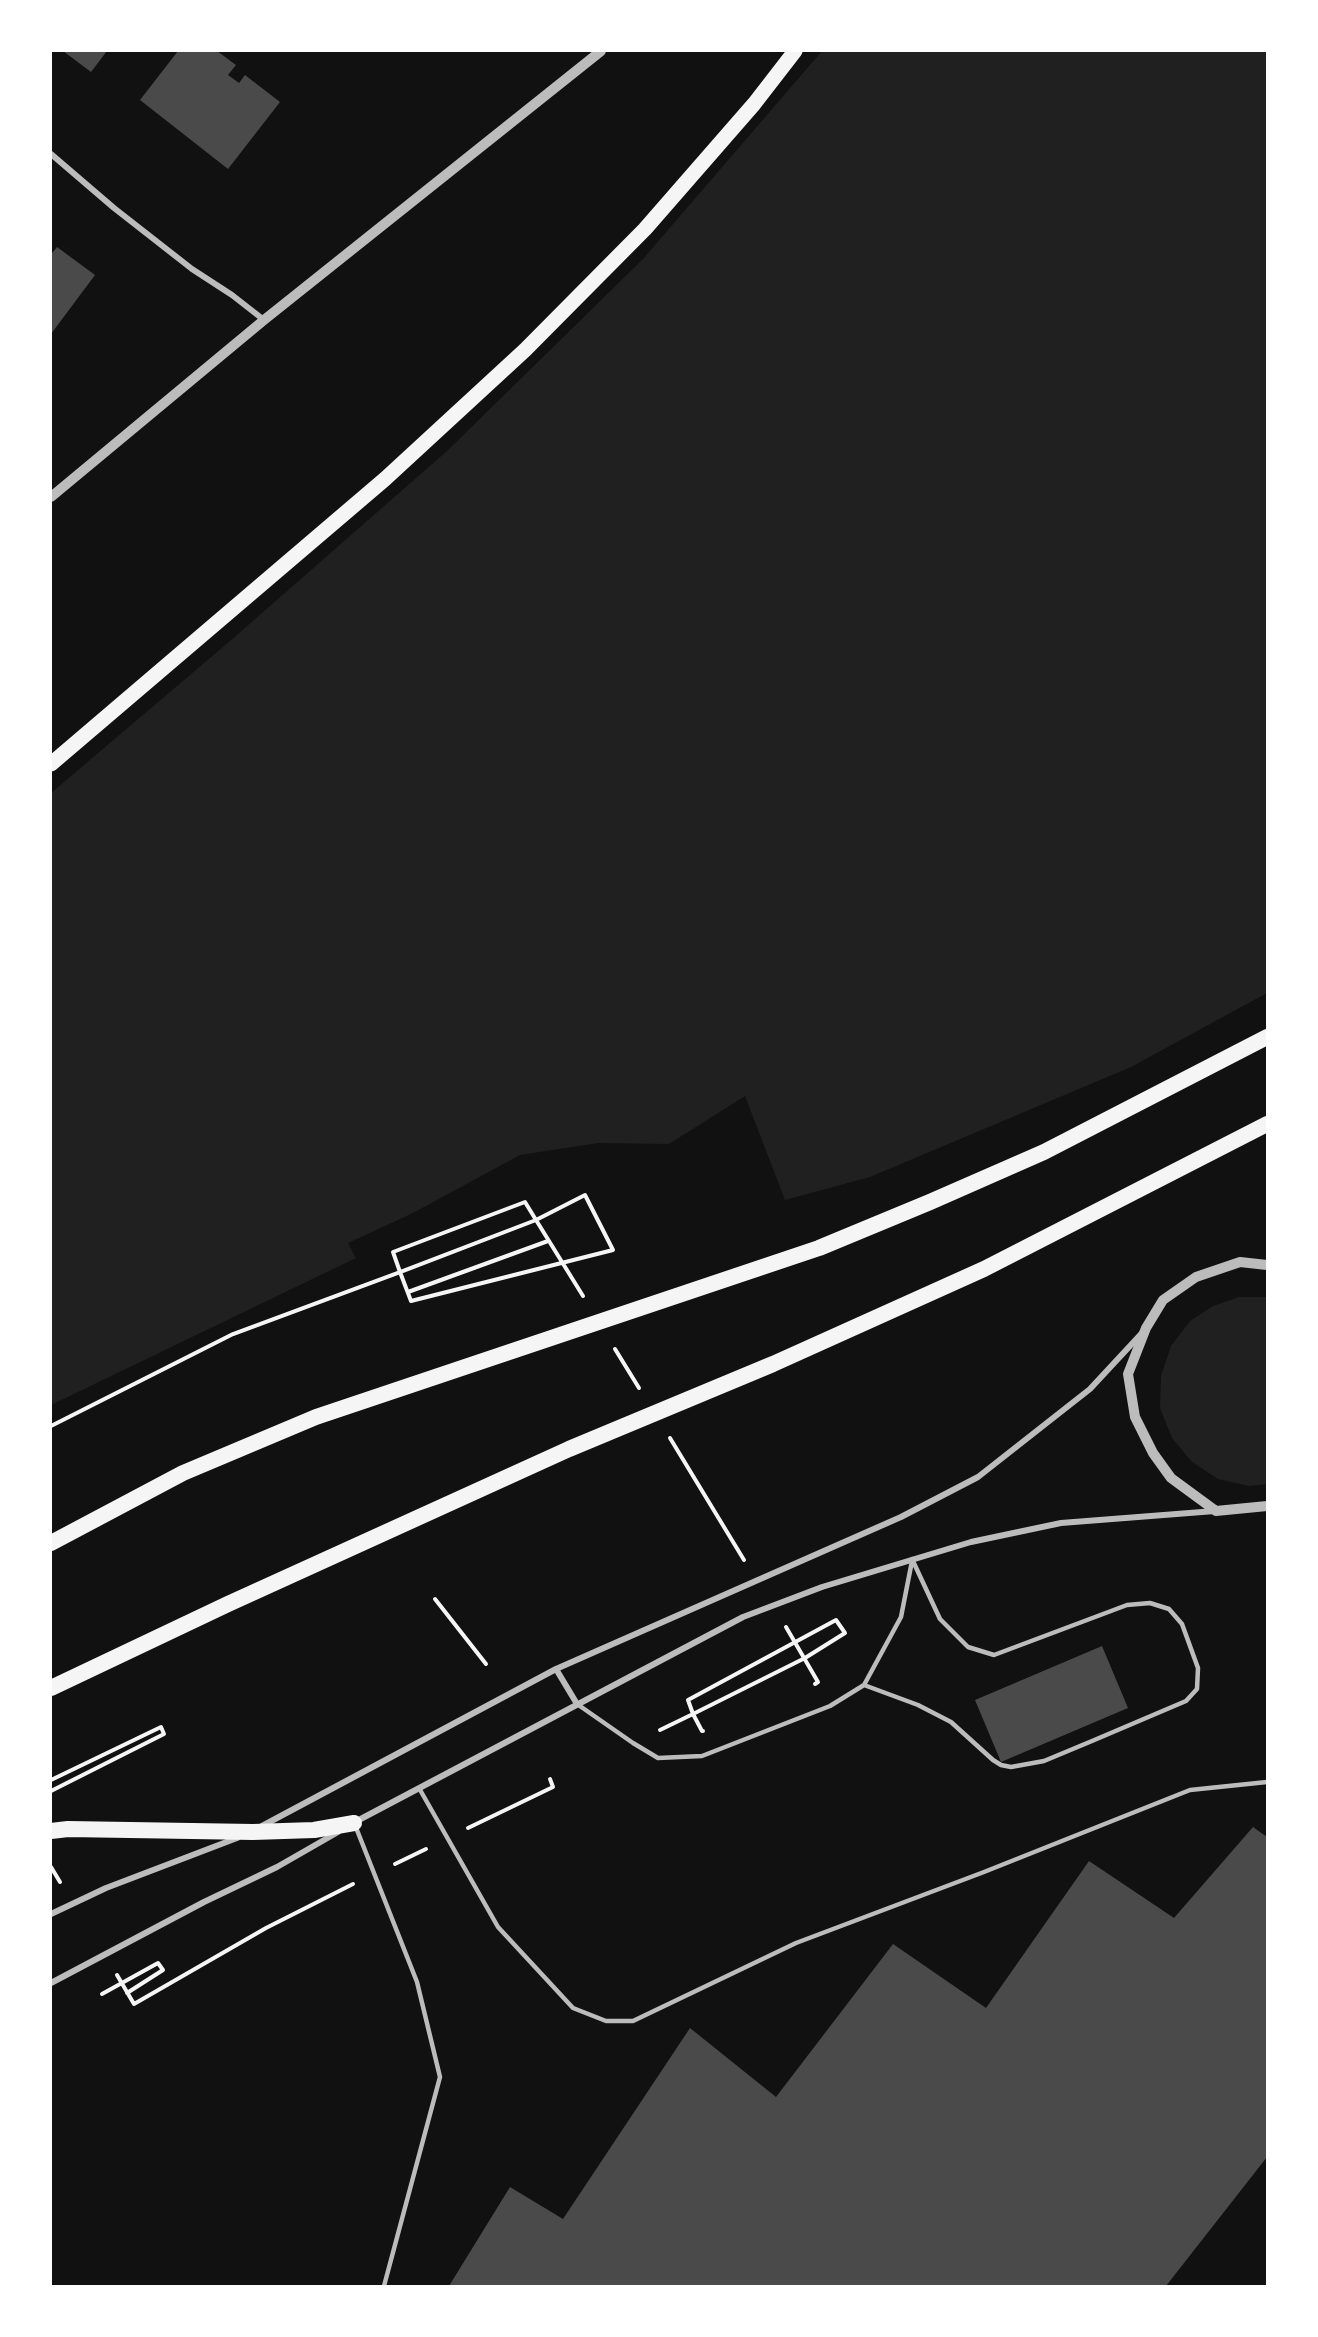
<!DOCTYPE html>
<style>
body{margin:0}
#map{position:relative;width:1318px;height:2337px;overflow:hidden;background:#111;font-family:"IBM Plex Sans",sans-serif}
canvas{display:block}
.frame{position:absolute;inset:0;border:52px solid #fff;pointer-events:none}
</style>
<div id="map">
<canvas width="1318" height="2337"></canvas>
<div class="frame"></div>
</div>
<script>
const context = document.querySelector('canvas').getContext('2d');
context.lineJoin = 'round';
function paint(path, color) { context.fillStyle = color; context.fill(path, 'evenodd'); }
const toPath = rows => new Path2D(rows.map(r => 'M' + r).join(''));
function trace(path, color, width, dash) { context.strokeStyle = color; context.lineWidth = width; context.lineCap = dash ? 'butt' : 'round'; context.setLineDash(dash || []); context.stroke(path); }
const green = toPath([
 [822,51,1267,51,1267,993,1131,1067,870,1177,785,1200,745,1096,669,1144,598,1143,520,1155,413,1213,348,1243,356,1258,51,1405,51,793,230,641,447,451,643,259],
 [1239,1297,1267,1297,1267,1484,1249,1486,1218,1479,1192,1462,1172,1438,1160,1408,1161,1376,1171,1346,1190,1321,1213,1306]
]);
const building = toPath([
 [63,51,107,51,91,72],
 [178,51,217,51,236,65,228,75,239,83,245,75,280,102,228,169,140,100],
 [57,247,95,275,51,334,51,252,52,253],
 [1102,1646,1128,1708,1001,1762,975,1700],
 [1253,1827,1267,1837,1267,2157,1166,2286,449,2286,510,2187,563,2219,690,2028,776,2097,893,1944,986,2008,1089,1861,1174,1918]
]);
const path = toPath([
 [408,1292,548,1241],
 [615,1349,639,1388],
 [51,1426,233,1334,400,1272,536,1220,585,1195,613,1250,411,1301,400,1272,393,1252,525,1202,536,1220,549,1241,583,1296],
 [670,1438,744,1560],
 [435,1599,486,1664],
 [786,1627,818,1682,815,1684],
 [660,1730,693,1714,805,1658,845,1633,836,1620,688,1700,693,1714,702,1731,703,1731],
 [51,1780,161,1727,164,1734,51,1791],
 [468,1828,553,1787,550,1779],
 [395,1864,426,1849],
 [51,1867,60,1882],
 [117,1975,134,2004,266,1928,353,1884],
 [102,1994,158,1963,163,1970,127,1993]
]);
const service = toPath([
 [864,1685,918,1705,951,1722,993,1760,1001,1765,1011,1767,1044,1761,1092,1741,1186,1701,1197,1689,1198,1668,1182,1624,1169,1609,1150,1603,1127,1605,994,1655,968,1647,940,1619,912,1559],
 [577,1704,633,1743,658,1758,702,1756,830,1706,864,1685,901,1617,912,1561],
 [419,1788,498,1927,573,2008,606,2021,633,2021,796,1943,984,1872,1190,1790,1267,1782],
 [355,1825,417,1982,440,2077,384,2286]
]);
const minor = toPath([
 [51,154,114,208,192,269,232,295,264,320],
 [556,1669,577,1704],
 [355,1822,743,1617,822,1587,971,1542,1061,1523,1215,1511],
 [262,1826,556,1669,901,1517,978,1477,1090,1389,1142,1333],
 [51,1914,106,1888,237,1838],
 [51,1983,204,1902,277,1867,338,1832]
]);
const tertiary = toPath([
 [51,497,264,320,601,51],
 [1267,1265,1240,1262,1196,1277,1163,1300,1146,1328,1128,1374,1135,1417,1153,1453,1171,1478,1216,1511,1267,1506]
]);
const primary = toPath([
 [51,764,385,479,525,350,645,229,754,104,795,51]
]);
const trunk = toPath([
 [51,1543,183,1473,316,1417,819,1248,930,1202,1044,1152,1267,1037],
 [51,1688,228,1604,569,1449,773,1364,984,1269,1267,1124],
 [51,1831,68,1829,253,1832,314,1830,354,1823]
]);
paint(green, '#202020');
paint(building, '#4a4a4a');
trace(path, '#f5f5f5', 4);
trace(service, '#bcbcbc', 4.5);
trace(minor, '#bcbcbc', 6);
trace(tertiary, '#bcbcbc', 10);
trace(primary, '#f5f5f5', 15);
trace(trunk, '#f5f5f5', 16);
</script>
